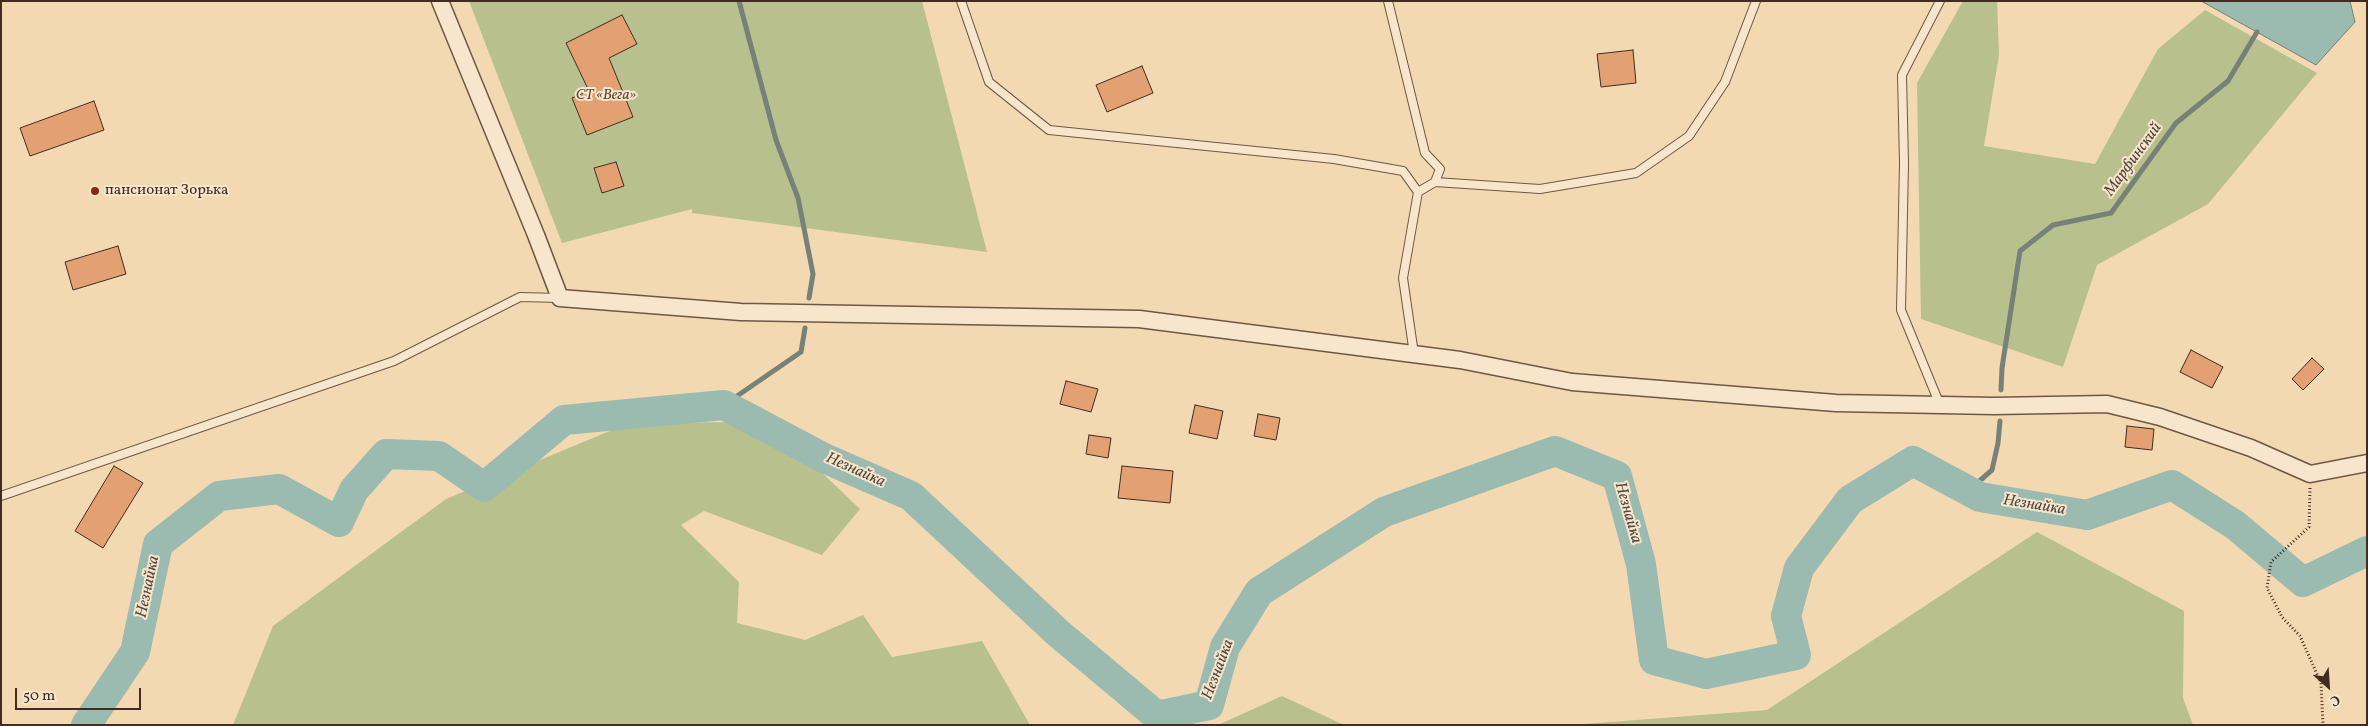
<!DOCTYPE html>
<meta charset="utf-8">
<style>
body{margin:0}
#map{position:relative;width:2368px;height:726px;overflow:hidden;background:#f2d9b1;font-family:Vollkorn,serif}
canvas{display:block}
.frame{position:absolute;inset:0;border:2px solid #422c21;pointer-events:none}
.north{position:absolute;left:2303px;top:661px;width:50px;height:50px;-webkit-text-stroke:4px #f7e6cc;paint-order:stroke;rotate:154deg;font-size:14px;font-weight:700;line-height:20px;text-align:center;color:#422c21}
.north::after{content:'';display:block;margin:auto;width:18px;height:22px;background:#422c21;clip-path:polygon(50% 0,100% 100%,50% 72%,0 100%)}
.scale{position:absolute;left:15px;top:688px;width:126px;height:22px;box-sizing:border-box;border:2px solid #422c21;border-top:0;padding-left:6px;font-size:15px;line-height:18px;white-space:nowrap;color:#422c21;-webkit-text-stroke:4px #f7e6cc;paint-order:stroke}
</style>
<div id="map">
<canvas width="2368" height="726"></canvas>
<div class="frame"></div>
<div class="north">С</div>
<div class="scale">50 m</div>
</div>
<script>
const context = document.querySelector('canvas').getContext('2d');
context.lineJoin = 'round';
function paint(path, color) { context.fillStyle = color; context.fill(path, 'evenodd'); }
const toPath = rows => new Path2D(rows.map(r => 'M' + r).join(''));
function trace(path, color, width, dash) { context.strokeStyle = color; context.lineWidth = width; context.lineCap = dash ? 'butt' : 'round'; context.setLineDash(dash || []); context.stroke(path); }
function write(font, color, halo, rows, align = 'center') {
  context.font = font + ' Vollkorn,serif'; context.lineWidth = 4; context.setLineDash([]); context.textBaseline = 'middle'; context.strokeStyle = halo; context.fillStyle = color; for (const [text, x, y, turn = 0] of rows) {
    context.save(); context.translate(x, y); context.rotate((+turn || 0) * Math.PI / 180); context.textAlign = isNaN(turn) ? turn : align; if (halo) context.strokeText(text, 0, 0); context.fillText(text, 0, 0); context.restore();
  }
}
const green = toPath([
 [469,1,922,1,987,252,692,213,692,209,562,243],
 [1963,1,1997,1,1999,55,1984,146,2095,164,2158,49,2205,10,2317,73,2208,204,2097,265,2063,367,1921,319,1917,83],
 [738,422,818,469,860,509,822,555,704,511,681,525,739,582,737,623,805,640,863,615,892,657,982,641,1030,725,233,725,273,626,446,499,629,423],
 [2037,532,2184,611,2183,698,2193,725,1571,725,1767,710],
 [1282,696,1344,725,1218,725]
]);
const water = toPath([
 [2201,1,2350,1,2355,22,2316,65,2201,1]
]);
const stream = toPath([
 [739,1,776,140,798,198,813,274,809,298],
 [2001,390,2002,368,2020,251,2053,225,2111,213,2176,123,2228,81,2257,32],
 [724,405,801,352,805,328],
 [1968,491,1992,470,1998,443,2000,421]
]);
const river = toPath([
 [86,725,135,652,158,544,219,496,279,489,339,522,354,490,386,454,439,456,484,487,564,420,724,405,824,458,911,496,1058,633,1157,716,1209,705,1225,647,1259,592,1384,512,1555,451,1617,476,1641,564,1654,660,1706,674,1796,655,1786,616,1799,568,1850,500,1913,461,1980,497,2087,515,2172,485,2235,525,2303,582,2367,551]
]);
const building = toPath([
 [622,15,637,44,609,58,633,117,587,135,572,98,589,91,566,43,622,15],
 [1633,50,1636,83,1601,87,1597,54,1633,50],
 [1142,66,1153,93,1107,112,1096,85,1142,66],
 [94,101,104,130,30,156,20,128,94,101],
 [616,162,624,186,602,193,594,168,616,162],
 [118,246,126,274,73,290,65,262,118,246],
 [2191,350,2223,367,2212,388,2180,372,2191,350],
 [2312,358,2324,369,2303,390,2292,379,2312,358],
 [1066,381,1098,389,1091,412,1060,404,1066,381],
 [1195,405,1223,411,1217,439,1189,433,1195,405],
 [1258,414,1280,418,1276,440,1254,436,1258,414],
 [2127,426,2154,429,2152,450,2125,447,2127,426],
 [1089,435,1111,438,1108,458,1086,454,1089,435],
 [114,466,143,483,103,548,75,531,114,466],
 [1122,466,1173,471,1170,503,1118,498,1122,466]
]);
const path = toPath([
 [2310,488,2309,527,2271,562,2267,588,2282,617,2300,636,2321,683,2323,725]
]);
const service = toPath([
 [961,1,989,82,1049,130,1334,159,1403,171,1418,192],
 [1388,1,1425,153,1440,169,1435,182,1418,192,1403,278,1414,354],
 [1940,1,1902,75,1904,163,1901,310,1940,405],
 [1435,182,1540,189,1636,173,1689,136,1725,82,1756,1],
 [1,496,394,361,520,297,560,298]
]);
const minor = toPath([
 [440,1,536,235,560,298,741,312,1139,319,1460,360,1572,382,1836,403,1994,406,2107,404,2160,417,2251,448,2310,474,2367,463]
]);
const markers = [
 [95,191,5,"#8f2418"]
];
const parkNames = [
 ["СТ «Вега»",606,96]
];
const poiNames = [
 ["пансионат Зорька",105,191]
];
const waterNames = [
 ["Марфинский",2134,160,-54],
 ["Незнайка",855,471,24],
 ["Незнайка",2034,506,9],
 ["Незнайка",1627,513,74],
 ["Незнайка",149,587,-78],
 ["Незнайка",1219,670,-69]
];
paint(green, '#b8c08e');
paint(water, '#9bbab0');
trace(water, '#778177', 1);
trace(stream, '#778177', 5);
trace(river, '#9bbab0', 30);
paint(building, '#e2a073');
trace(building, '#422c21', 1);
trace(service, '#6e5745', 10);
trace(minor, '#6e5745', 19);
trace(path, '#422c21', 3, [1, 2.5]);
trace(service, '#f7e6cc', 8);
trace(minor, '#f7e6cc', 16);
for (const [x, y, r, color] of markers) { const dot = new Path2D(); dot.arc(x, y, r, 0, 2 * Math.PI); context.fillStyle = color; context.fill(dot); trace(dot, '#f7e6cc', 2); }
write('italic 15px', '#5a4a37', '#f7e6cc', parkNames);
write('15px', '#422c21', '#f7e6cc', poiNames, 'left');
write('italic 16px', '#54483e', '#f7e6cc', waterNames);
</script>
